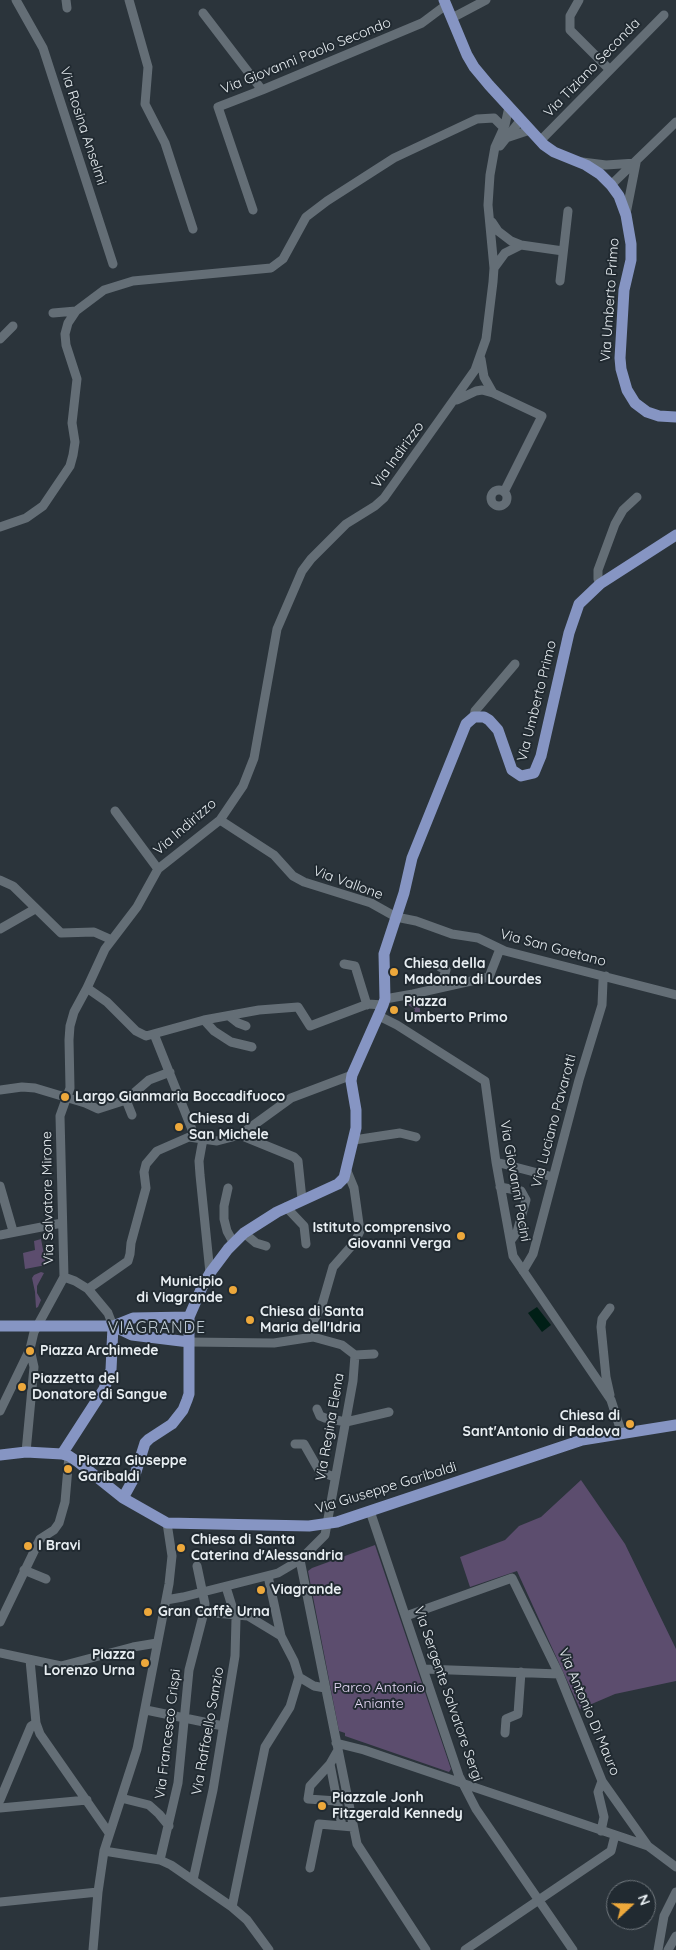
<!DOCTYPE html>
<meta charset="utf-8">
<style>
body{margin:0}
#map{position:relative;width:676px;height:1950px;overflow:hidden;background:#2b343b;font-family:Quicksand,sans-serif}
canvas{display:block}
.north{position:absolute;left:606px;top:1880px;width:50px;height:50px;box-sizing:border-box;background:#212a31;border:1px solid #71787e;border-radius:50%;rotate:69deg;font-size:14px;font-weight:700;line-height:20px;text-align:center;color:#e8eef2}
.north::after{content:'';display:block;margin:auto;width:18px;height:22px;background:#eda83b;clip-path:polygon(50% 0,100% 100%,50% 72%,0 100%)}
</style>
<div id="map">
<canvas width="676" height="1950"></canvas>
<div class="north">N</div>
</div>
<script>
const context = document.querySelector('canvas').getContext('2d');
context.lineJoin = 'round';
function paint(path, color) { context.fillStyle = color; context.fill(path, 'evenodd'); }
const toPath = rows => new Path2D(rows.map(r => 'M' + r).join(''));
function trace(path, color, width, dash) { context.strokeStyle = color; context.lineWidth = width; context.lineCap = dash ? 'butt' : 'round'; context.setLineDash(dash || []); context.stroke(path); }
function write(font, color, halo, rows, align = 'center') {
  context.font = font + ' Quicksand,sans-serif'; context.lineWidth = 4; context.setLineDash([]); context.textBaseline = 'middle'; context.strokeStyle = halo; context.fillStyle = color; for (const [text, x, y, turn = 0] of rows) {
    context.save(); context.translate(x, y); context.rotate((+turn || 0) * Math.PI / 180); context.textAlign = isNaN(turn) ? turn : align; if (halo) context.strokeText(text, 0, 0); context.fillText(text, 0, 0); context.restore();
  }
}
const green = toPath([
 [418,998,421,1016,416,1018,413,1017,415,1009,408,1005,406,1001],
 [41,1239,46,1265,25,1269,23,1253,35,1250,34,1241],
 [41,1272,44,1273,37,1286,37,1293,41,1300,38,1307,36,1308,35,1292,32,1278,34,1275],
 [581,1480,625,1544,676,1649,676,1681,615,1694,580,1709,517,1571,470,1587,460,1557,505,1540,519,1526,541,1517],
 [375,1545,451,1769,449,1772,345,1736,345,1733,339,1731,308,1571,312,1568]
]);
const water = toPath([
 [537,1307,551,1325,542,1332,528,1313]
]);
const minor = toPath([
 [16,0,43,48,113,264],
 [66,0,67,8],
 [129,0,148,67,145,104,165,143,193,229],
 [579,0,570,16,570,30,610,70],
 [203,13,262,90],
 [452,18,486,0],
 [506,138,530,130],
 [540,141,664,15],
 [500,146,519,122,520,118],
 [582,162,606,165,636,163,626,214],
 [611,185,676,122],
 [253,210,218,107,262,90,422,23,446,5],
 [492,222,498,231,511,241,521,245,563,251],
 [494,268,505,253,521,245],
 [560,281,568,211],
 [53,313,76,311,104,290,133,281,271,268,283,259,306,217,327,201,394,158,477,119,494,118,504,128],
 [0,339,13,326],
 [481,359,484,377,493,393],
 [457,400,476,391,482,390,493,393,542,416,504,492],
 '491 498a8 8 0 1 1 16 0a8 8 0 1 1-16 0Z',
 [0,527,26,518,43,506,70,466,73,455,75,442,72,423,77,379,66,345,65,334,68,323,76,311],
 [600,584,598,579,598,570,615,524,623,510,637,497],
 [474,717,475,711,515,664],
 [115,811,158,869],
 [220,820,274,855,293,876,304,882,371,903,396,917,416,921,452,934,478,938,505,951,676,995],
 [0,880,13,886,61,933,94,932,112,940],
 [0,929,35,909],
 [344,964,355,966,367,1005],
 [440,967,446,970,440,988],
 [87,988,107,1002,136,1031,146,1036,204,1020,259,1010,298,1007,310,1026,368,1004,383,1005],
 [385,999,413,994,489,977,500,949],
 [229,1016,238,1023,246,1026],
 [379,1016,397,1025,485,1081,496,1162,513,1256,611,1400,622,1434],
 [204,1020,214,1031,231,1042,252,1047],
 [154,1034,195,1137],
 [0,1090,22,1087,35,1088,85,1103,98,1109,126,1100,149,1080,170,1072],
 [126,1100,132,1115],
 [240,1135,294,1157,298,1161,302,1199],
 [203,1139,199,1161,200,1175,210,1273],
 [354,1140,400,1133,416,1137],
 [496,1162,553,1177],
 [0,1186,13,1231],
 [500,1187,521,1191,526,1200,517,1232,511,1240],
 [228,1188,224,1206,224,1219,227,1231,233,1242],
 [286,1207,304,1226,306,1244],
 [244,1233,256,1243,266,1246],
 [0,1235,62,1223],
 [523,1271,533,1254,579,1080,602,1005,603,981,606,976],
 [64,1277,60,1116,70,1088,69,1040,70,1026,74,1012,87,988,105,949,137,907,158,869,220,820,243,786,254,758,277,629,302,571,311,559,346,524,375,506,384,498,475,370,486,339,493,282,494,268,488,205,490,175,495,147,505,125,509,107],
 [64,1277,75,1281,88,1289,108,1313,113,1326],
 [88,1289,128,1261,130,1254,131,1243,146,1188,144,1172,146,1164,157,1151,189,1137,217,1141,240,1135,291,1098,352,1075],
 [189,1342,274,1343,313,1337],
 [355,1355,374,1354],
 [610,1395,606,1377,601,1327,602,1319,610,1308],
 [317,1409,320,1416,325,1418,346,1422,389,1412],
 [0,1411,30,1349,34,1332,64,1277],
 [295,1444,304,1444,320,1472,335,1477],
 [26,1452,34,1367,30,1349],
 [370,1511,459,1776,476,1809,573,1950],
 [300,1560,357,1844,426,1950],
 [24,1570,46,1579],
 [166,1600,183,1597,278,1573,300,1560,325,1535,353,1381,355,1355,342,1345,313,1337,310,1327,322,1305,333,1267,355,1242,360,1231,354,1188,347,1171],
 [204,1612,248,1616,281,1636],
 [406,1616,512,1578,559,1674,602,1781,648,1846,676,1867],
 [0,1622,40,1539,54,1530,59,1523,65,1502,69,1456],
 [0,1653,61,1666,133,1647,157,1643],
 [30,1660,36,1723,40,1734,109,1833],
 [424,1669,559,1674],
 [299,1677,314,1686,325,1688],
 [146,1710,223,1726],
 [505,1733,506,1719,518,1714,521,1672],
 [336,1743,364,1750,648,1846],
 [330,1764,342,1826],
 [121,1798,149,1805,159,1814,169,1826],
 [0,1800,31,1726,36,1723],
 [337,1801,308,1799,310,1786,330,1764,338,1750],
 [0,1808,87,1800],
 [601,1831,604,1817,598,1792,602,1781],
 [104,1851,160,1860,171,1865,232,1907,247,1920,269,1950],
 [160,1860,178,1783,189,1670,204,1612,205,1604,197,1566],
 [310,1868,319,1824,353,1827],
 [193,1880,213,1790,235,1656,236,1619,226,1587],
 [0,1902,98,1892],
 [232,1907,265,1747,290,1707,299,1677,294,1661,281,1636,268,1576],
 [93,1950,98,1892,104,1851,137,1749,169,1584,172,1556,167,1523],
 [465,1950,611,1851,615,1835],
 [658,1950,664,1916,676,1892],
 [668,1950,676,1936]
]);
const major = toPath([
 [444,0,467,55,474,67,489,85,544,145,554,152,586,165,600,174,611,185,619,196,626,215,631,244,631,260,624,290,620,358,621,369,627,390,635,403,647,412,659,416,676,417],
 [0,1326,113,1326,133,1318,189,1317],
 [113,1326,132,1335,189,1342],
 [62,1454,104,1389,111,1370,113,1326],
 [0,1455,26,1452,62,1454,69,1456,78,1462,123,1498,167,1523,309,1526,337,1522,582,1440,676,1425],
 [123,1498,134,1478,145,1443,149,1439,172,1424,183,1410,187,1400,189,1394,189,1317,203,1285,210,1273,228,1249,244,1233,277,1212,338,1184,344,1178,356,1128,356,1110,351,1081,352,1075,383,1005,385,999,384,954,404,893,412,858,466,724,474,717,484,717,489,720,498,730,512,770,521,776,534,773,541,756,569,633,579,604,600,584,676,535]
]);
const markers = [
 [394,972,5,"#eda83b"],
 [394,1010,5,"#eda83b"],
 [65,1097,5,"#eda83b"],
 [179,1127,5,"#eda83b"],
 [461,1236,5,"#eda83b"],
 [233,1290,5,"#eda83b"],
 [250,1320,5,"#eda83b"],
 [30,1351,5,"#eda83b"],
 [22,1387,5,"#eda83b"],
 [630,1424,5,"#eda83b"],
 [68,1469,5,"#eda83b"],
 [28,1546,5,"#eda83b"],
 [181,1548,5,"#eda83b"],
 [261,1590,5,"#eda83b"],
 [148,1612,5,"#eda83b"],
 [145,1663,5,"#eda83b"],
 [322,1806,5,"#eda83b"]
];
const streetNames = [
 ["Via Giovanni Paolo Secondo",306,56,-22],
 ["Via Tiziano Seconda",592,68,-46],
 ["Via Rosina Anselmi",83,126,72],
 ["Via Umberto Primo",610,300,-86],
 ["Via Indirizzo",398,455,-54],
 ["Via Umberto Primo",537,701,-76],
 ["Via Indirizzo",185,827,-41],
 ["Via Vallone",348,883,20],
 ["Via San Gaetano",553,948,15],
 ["Via Luciano Pavarotti",554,1121,-75],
 ["Via Giovanni Pacini",515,1181,80],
 ["Via Salvatore Mirone",48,1198,-91],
 ["Via Regina Elena",330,1427,-80],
 ["Via Giuseppe Garibaldi",386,1488,-17],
 ["Via Sergente Salvatore Sergi",448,1694,71],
 ["Via Antonio Di Mauro",589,1712,67],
 ["Via Raffaello Sanzio",208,1731,-80],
 ["Via Francesco Crispi",168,1734,-83]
];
const poiNames = [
 ["Chiesa della",404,964],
 ["Madonna di Lourdes",404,980],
 ["Piazza",404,1002],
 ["Umberto Primo",404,1018],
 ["Largo Gianmaria Boccadifuoco",75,1097],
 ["Chiesa di",189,1119],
 ["San Michele",189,1135],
 ["Istituto comprensivo",451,1228,"right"],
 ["Giovanni Verga",451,1244,"right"],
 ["Municipio",223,1282,"right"],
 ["di Viagrande",223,1298,"right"],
 ["Chiesa di Santa",260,1312],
 ["Maria dell'Idria",260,1328],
 ["Piazza Archimede",40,1351],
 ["Piazzetta del",32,1379],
 ["Donatore di Sangue",32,1395],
 ["Chiesa di",620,1416,"right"],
 ["Sant'Antonio di Padova",620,1432,"right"],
 ["Piazza Giuseppe",78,1461],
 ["Garibaldi",78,1477],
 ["Chiesa di Santa",191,1540],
 ["Caterina d'Alessandria",191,1556],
 ["I Bravi",38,1546],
 ["Viagrande",271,1590],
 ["Gran Caffè Urna",158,1612],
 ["Piazza",135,1655,"right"],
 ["Lorenzo Urna",135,1671,"right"],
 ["Piazzale Jonh",332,1798],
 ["Fitzgerald Kennedy",332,1814]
];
const parkNames = [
 ["Parco Antonio",379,1688],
 ["Aniante",379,1704]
];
const quarterNames = [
 ["VIAGRANDE",157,1328]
];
paint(green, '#5c4d6e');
paint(water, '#001f16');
trace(minor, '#646e76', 9);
trace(major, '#8695c3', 11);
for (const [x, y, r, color] of markers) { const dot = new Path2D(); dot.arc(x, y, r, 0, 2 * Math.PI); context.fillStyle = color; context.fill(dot); trace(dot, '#212a31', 2); }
write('14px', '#e8eef2', '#212a31', streetNames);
write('bold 14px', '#e8eef2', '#212a31', poiNames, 'left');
write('14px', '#e5d8f5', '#212a31', parkNames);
context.letterSpacing = '1px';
write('16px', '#bcc8d0', '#212a31', quarterNames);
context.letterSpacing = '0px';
</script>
